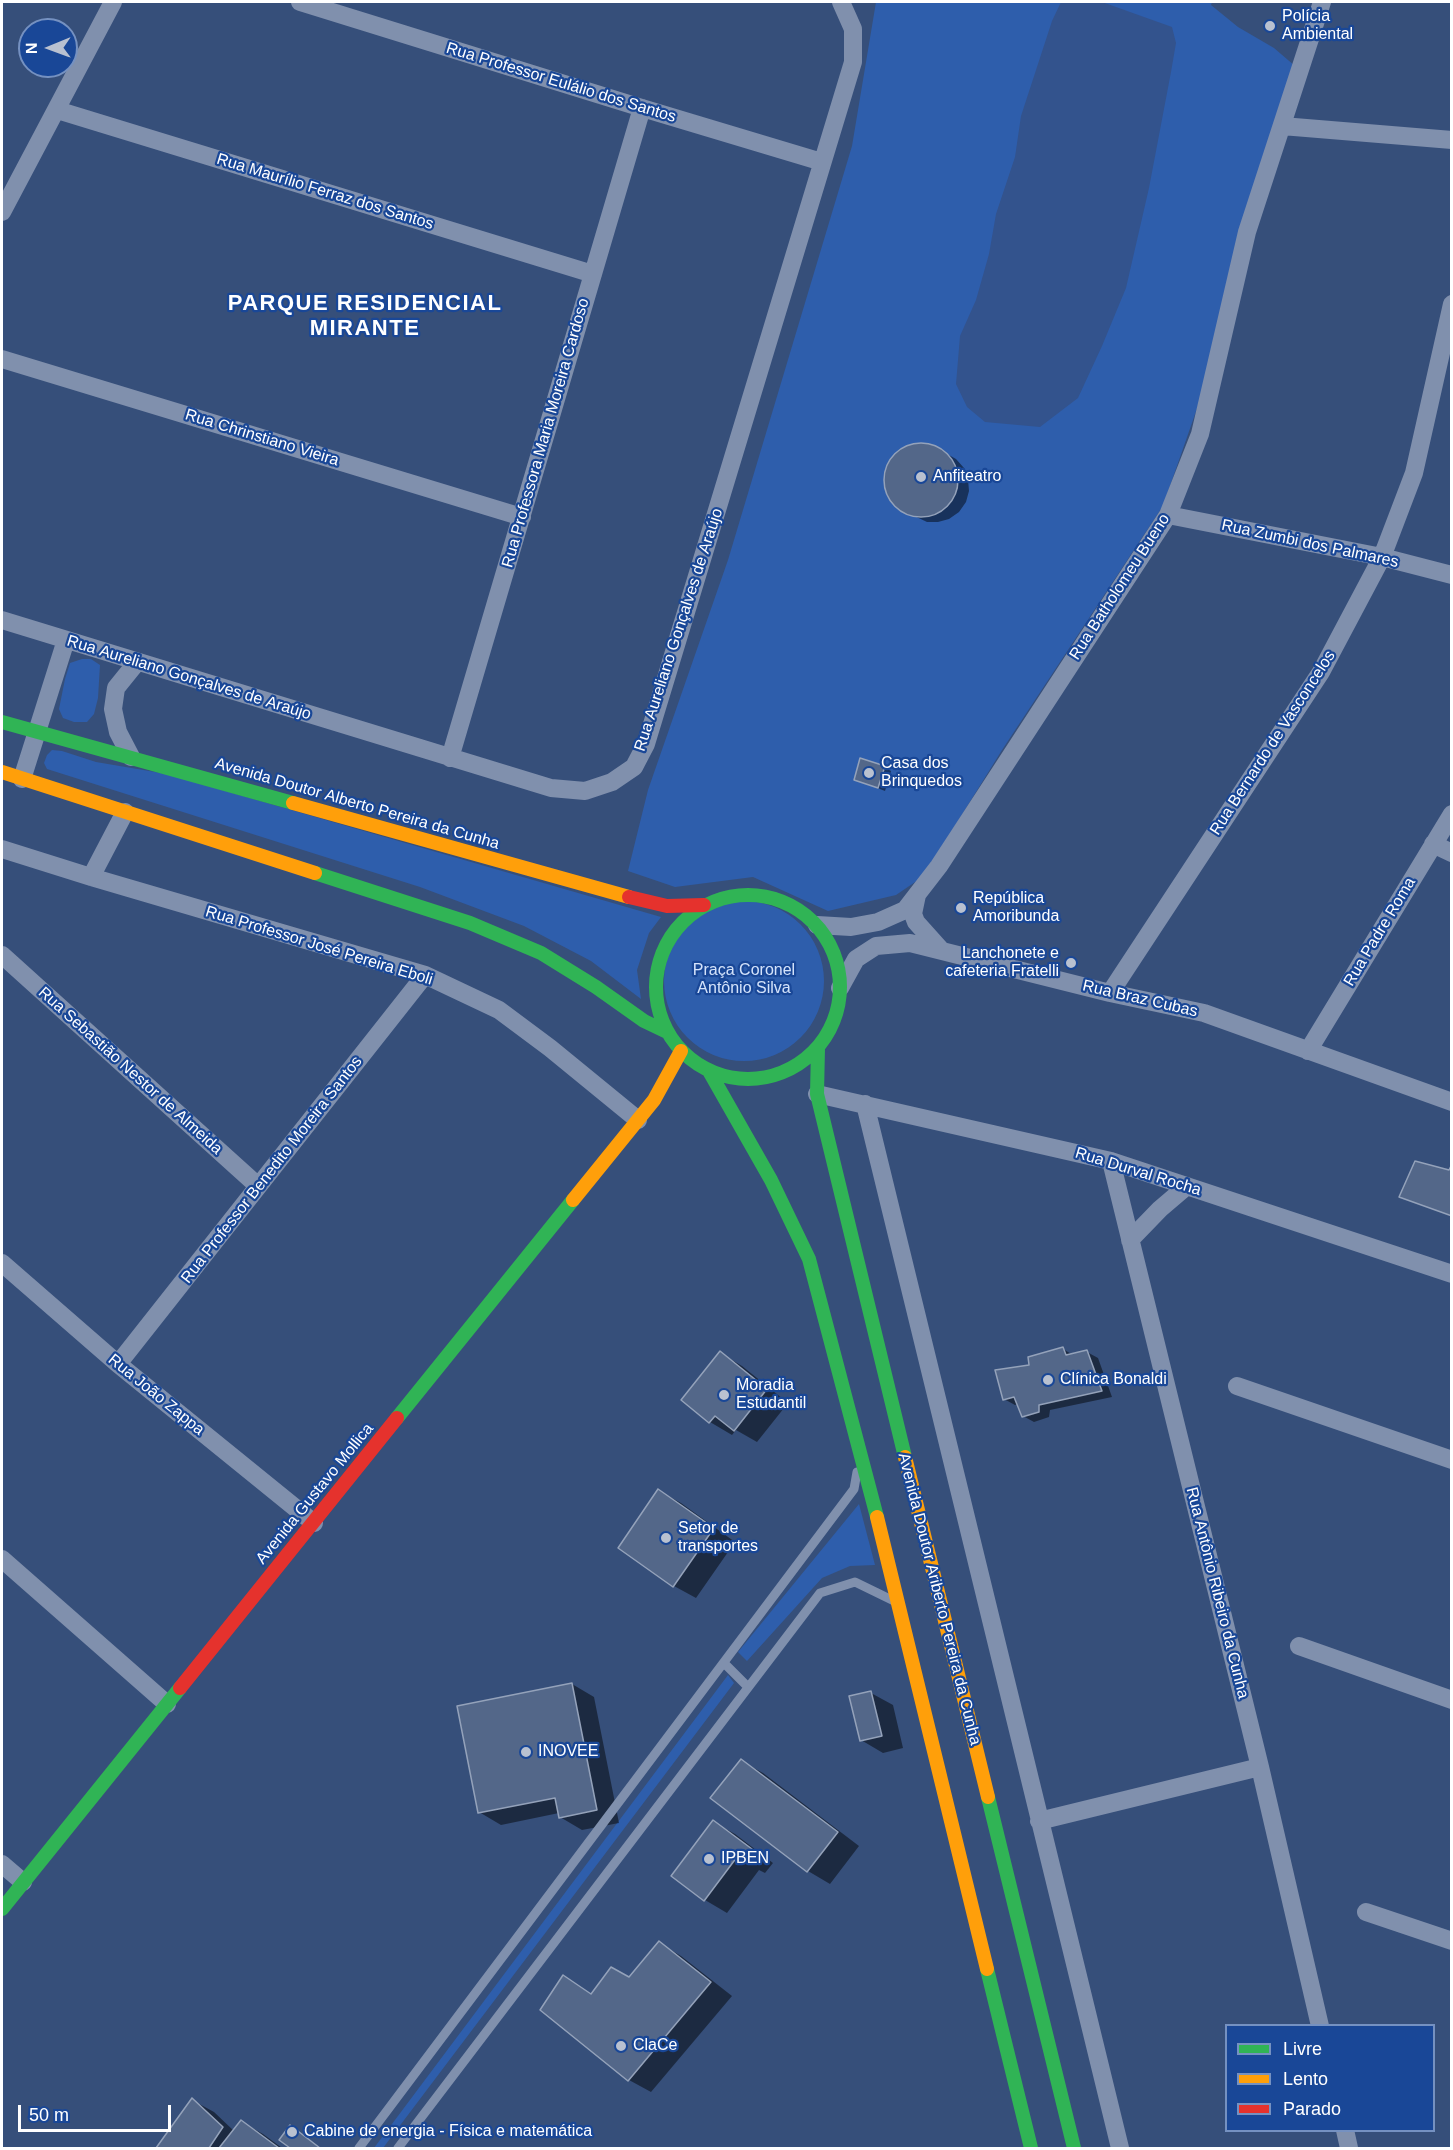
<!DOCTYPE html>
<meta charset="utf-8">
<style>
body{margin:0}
#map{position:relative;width:1453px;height:2150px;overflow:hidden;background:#364f7a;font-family:Helvetica,sans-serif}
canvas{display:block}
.frame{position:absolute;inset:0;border:3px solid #fff;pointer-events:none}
.legend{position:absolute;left:1225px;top:2024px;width:210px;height:108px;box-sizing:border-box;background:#194797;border:2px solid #7591c1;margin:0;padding:8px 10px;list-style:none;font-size:18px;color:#fff}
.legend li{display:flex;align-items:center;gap:12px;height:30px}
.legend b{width:30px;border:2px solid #7591c1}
.north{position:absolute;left:18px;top:18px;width:60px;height:60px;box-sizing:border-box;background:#194797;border:2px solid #7591c1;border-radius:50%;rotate:269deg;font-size:16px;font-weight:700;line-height:24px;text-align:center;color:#fff}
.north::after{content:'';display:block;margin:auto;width:21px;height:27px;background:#b9c1d0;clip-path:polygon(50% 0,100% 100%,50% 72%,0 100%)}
.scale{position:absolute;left:18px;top:2105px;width:153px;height:27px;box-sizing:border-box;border:3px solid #fff;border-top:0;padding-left:8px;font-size:18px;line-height:21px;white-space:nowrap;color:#fff;-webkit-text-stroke:4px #194797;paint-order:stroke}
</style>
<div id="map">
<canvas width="1453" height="2150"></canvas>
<div class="frame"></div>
<ul class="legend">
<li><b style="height:8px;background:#30b455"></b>Livre</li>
<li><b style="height:8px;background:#ff9f0a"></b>Lento</li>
<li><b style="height:8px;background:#e5322d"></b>Parado</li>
</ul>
<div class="north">N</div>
<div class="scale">50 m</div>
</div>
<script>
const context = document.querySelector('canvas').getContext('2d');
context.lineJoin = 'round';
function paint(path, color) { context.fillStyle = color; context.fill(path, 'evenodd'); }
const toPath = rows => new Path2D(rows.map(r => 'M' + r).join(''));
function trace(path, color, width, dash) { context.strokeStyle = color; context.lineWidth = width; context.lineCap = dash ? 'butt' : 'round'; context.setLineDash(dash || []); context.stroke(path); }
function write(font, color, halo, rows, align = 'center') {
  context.font = font + ' Helvetica,sans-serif'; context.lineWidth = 4.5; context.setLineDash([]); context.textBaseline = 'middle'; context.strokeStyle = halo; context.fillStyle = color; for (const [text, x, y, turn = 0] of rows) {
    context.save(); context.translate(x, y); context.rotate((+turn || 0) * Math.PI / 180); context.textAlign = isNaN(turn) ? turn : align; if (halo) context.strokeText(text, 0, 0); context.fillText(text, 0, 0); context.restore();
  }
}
const green = toPath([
 [876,2,1212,2,1211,5,1238,27,1274,48,1295,66,1201,397,1163,506,1002,750,924,876,896,895,828,911,753,877,675,887,628,871,648,790,728,560,852,146],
 [82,659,91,659,100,665,98,698,94,714,87,722,74,722,63,718,59,709,65,679,70,663],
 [52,750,62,751,96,762,167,774,661,917,649,933,637,970,641,999,591,961,524,926,420,887,47,769,44,763,47,755],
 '664 981a80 80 0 1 1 160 0a80 80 0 1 1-160 0Z',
 [859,1504,875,1565,850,1566,822,1578,747,1661,738,1652],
 [728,1675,734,1683,383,2148,374,2148]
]);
const water = toPath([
 [1061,2,1102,2,1172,27,1176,43,1171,72,1149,188,1126,288,1102,346,1078,398,1040,427,985,422,967,407,956,384,960,336,976,300,989,254,996,214,1015,157,1021,116,1052,21]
]);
const shadow = toPath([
 [922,444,933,446,956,459,964,468,968,479,969,491,966,502,959,512,949,519,938,522,927,522,904,511,895,504,888,493,885,482,887,470,892,460,900,451,910,446],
 [884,767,891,771,885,791,855,779],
 [1063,1349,1073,1355,1087,1352,1098,1358,1112,1397,1050,1410,1049,1417,1034,1422,1023,1416,1018,1404,1015,1405,1004,1399,1030,1367],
 [720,1353,742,1366,788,1403,757,1442,736,1430,732,1435,710,1422,683,1400],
 [659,1491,681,1503,735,1542,696,1598,674,1586,620,1547],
 [572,1684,594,1697,619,1823,582,1830,560,1817,559,1813,501,1825,479,1812],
 [871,1693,893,1705,903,1748,883,1753,861,1740],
 [741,1761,763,1773,859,1846,830,1884,808,1871,712,1798],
 [713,1822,735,1834,773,1863,765,1873,759,1870,727,1913,705,1900,673,1876],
 [659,1943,681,1956,732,1996,651,2092,629,2080,563,1977,593,1995,630,1979],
 [192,2100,214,2112,234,2131,242,2122,263,2134,282,2148,157,2148]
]);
const building = toPath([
 '884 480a37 37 0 1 1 74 0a37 37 0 1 1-74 0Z',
 [860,758,885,766,878,788,854,780,860,758],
 [1415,1161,1449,1170,1452,1164,1452,1216,1399,1197,1415,1161],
 [1063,1347,1066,1355,1087,1350,1102,1391,1039,1405,1039,1412,1022,1417,1014,1397,1003,1400,995,1370,1029,1365,1028,1357,1063,1347],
 [720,1351,767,1389,734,1431,715,1416,709,1423,681,1400,720,1351],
 [658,1489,714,1528,673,1587,618,1548,658,1489],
 [572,1683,597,1810,559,1818,555,1798,478,1813,457,1706,572,1683],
 [871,1691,882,1736,860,1741,849,1696,871,1691],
 [741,1759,838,1832,807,1872,710,1798,741,1759],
 [713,1820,752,1849,742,1861,737,1857,704,1901,671,1876,713,1820],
 [659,1941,711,1982,628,2081,540,2010,563,1975,591,1994,611,1967,629,1977,659,1941],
 [192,2098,223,2127,209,2148,156,2148,192,2098],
 [241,2120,279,2148,219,2148,241,2120],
 [290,2125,320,2148,290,2148,279,2140,290,2125]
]);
const lane = toPath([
 [724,1663,748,1687],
 [359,2148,854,1489,857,1472],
 [398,2148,820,1593,855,1582,894,1601]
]);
const street = toPath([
 [300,2,642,108,822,162],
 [57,110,593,274],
 [1282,126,1452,140],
 [2,212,113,2],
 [2,359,522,517],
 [1168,515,1382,557,1452,575],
 [2,620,551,788,585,791,612,782,634,767,646,744,853,62,853,29,841,2],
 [131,757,118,732,113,709,116,688,137,662],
 [450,758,642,108],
 [22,779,66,640],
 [1433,844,1452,853],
 [2,849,91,877,425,975,499,1010,550,1048,638,1120],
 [91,877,125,812],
 [917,895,913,914,916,922,942,951],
 [817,925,851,927,878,922,905,910,939,866,1168,515,1200,434,1247,232,1322,2],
 [2,955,258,1186],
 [840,988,856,959,876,946,910,943,1110,993,1204,1013,1452,1102],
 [1110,993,1321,672,1382,557,1414,473,1452,304],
 [1308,1051,1452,814],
 [817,1094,1111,1161,1452,1274],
 [865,1104,1120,2148],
 [1111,1161,1260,1767,1320,2026],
 [1130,1240,1160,1209,1187,1186],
 [2,1263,118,1364,314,1523],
 [118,1364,425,975],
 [1237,1386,1452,1460],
 [2,1559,167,1704],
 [1299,1646,1452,1700],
 [1039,1821,1260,1767],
 [2,1864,23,1882],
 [1366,1912,1452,1941],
 [1345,2130,1349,2148]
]);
const fast = toPath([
 [2,722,293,803],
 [315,873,470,923,541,953,596,987,644,1021,667,1032],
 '656 987a92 92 0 1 1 184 0a92 92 0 1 1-184 0Z',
 [818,1048,817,1094,905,1457],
 [709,1071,771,1180,809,1259,877,1517],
 [397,1418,573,1200],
 [988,1797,1074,2148],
 [2,1909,180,1688],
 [987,1969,1031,2148]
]);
const slow = toPath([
 [2,772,315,873],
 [293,803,629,897],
 [573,1200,654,1100,681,1051],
 [905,1457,988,1797],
 [877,1517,987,1969]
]);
const jam = toPath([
 [629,897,667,906,704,905],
 [180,1688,397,1418]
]);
const markers = [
 [1270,26,6,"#b9c1d0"],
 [921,477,6,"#b9c1d0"],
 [869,773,6,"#b9c1d0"],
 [961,908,6,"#b9c1d0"],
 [1071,963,6,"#b9c1d0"],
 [1048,1380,6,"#b9c1d0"],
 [724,1395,6,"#b9c1d0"],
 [666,1538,6,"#b9c1d0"],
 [526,1752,6,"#b9c1d0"],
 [709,1859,6,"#b9c1d0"],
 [621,2046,6,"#b9c1d0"],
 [292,2132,6,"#b9c1d0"]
];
const poiNames = [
 ["Polícia",1282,17],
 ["Ambiental",1282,35],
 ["Anfiteatro",933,477],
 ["Casa dos",881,764],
 ["Brinquedos",881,782],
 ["República",973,899],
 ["Amoribunda",973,917],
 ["Lanchonete e",1059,954,"right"],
 ["cafeteria Fratelli",1059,972,"right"],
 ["Clínica Bonaldi",1060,1380],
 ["Moradia",736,1386],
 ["Estudantil",736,1404],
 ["Setor de",678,1529],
 ["transportes",678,1547],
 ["INOVEE",538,1752],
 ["IPBEN",721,1859],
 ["ClaCe",633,2046],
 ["Cabine de energia - Física e matemática",304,2132]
];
const streetNames = [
 ["Rua Professor Eulálio dos Santos",561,83,17],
 ["Rua Maurílio Ferraz dos Santos",325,192,17],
 ["Rua Professora Maria Moreira Cardoso",546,433,-74],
 ["Rua Chrinstiano Vieira",262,438,17],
 ["Rua Zumbi dos Palmares",1310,544,12],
 ["Rua Batholomeu Bueno",1120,587,-57],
 ["Rua Aureliano Gonçalves de Araújo",679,630,-72],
 ["Rua Aureliano Gonçalves de Araújo",189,678,17],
 ["Rua Bernardo de Vasconcelos",1273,743,-57],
 ["Avenida Doutor Alberto Pereira da Cunha",357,804,16],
 ["Rua Padre Roma",1380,932,-59],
 ["Rua Professor José Pereira Eboli",319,946,17],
 ["Rua Braz Cubas",1140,999,13],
 ["Rua Sebastião Nestor de Almeida",130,1071,42],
 ["Rua Professor Benedito Moreira Santos",272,1170,-52],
 ["Rua Durval Rocha",1138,1172,17],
 ["Rua João Zappa",156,1395,39],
 ["Avenida Gustavo Mollica",315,1494,-51],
 ["Rua Antônio Ribeiro da Cunha",1217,1593,76],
 ["Avenida Doutor Ariberto Pereira da Cunha",939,1599,76]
];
const parkNames = [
 ["Praça Coronel",744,971],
 ["Antônio Silva",744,989]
];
const districtNames = [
 ["PARQUE RESIDENCIAL",365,304],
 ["MIRANTE",365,329]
];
paint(green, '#2e5eac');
paint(water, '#33538d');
paint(shadow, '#0007');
paint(building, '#536789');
trace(building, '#94a2ba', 1.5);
trace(lane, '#8090ad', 9);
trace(street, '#8090ad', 18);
trace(fast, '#30b455', 14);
trace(slow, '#ff9f0a', 14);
trace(jam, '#e5322d', 14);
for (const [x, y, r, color] of markers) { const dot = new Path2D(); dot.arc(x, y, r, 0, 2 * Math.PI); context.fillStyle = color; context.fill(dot); trace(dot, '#194797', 2); }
write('16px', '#fff', '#194797', poiNames, 'left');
write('16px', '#fff', '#194797', streetNames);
write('16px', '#d4e3fb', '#194797', parkNames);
context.letterSpacing = '1.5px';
write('bold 22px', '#fff', '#194797', districtNames);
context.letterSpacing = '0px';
</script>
